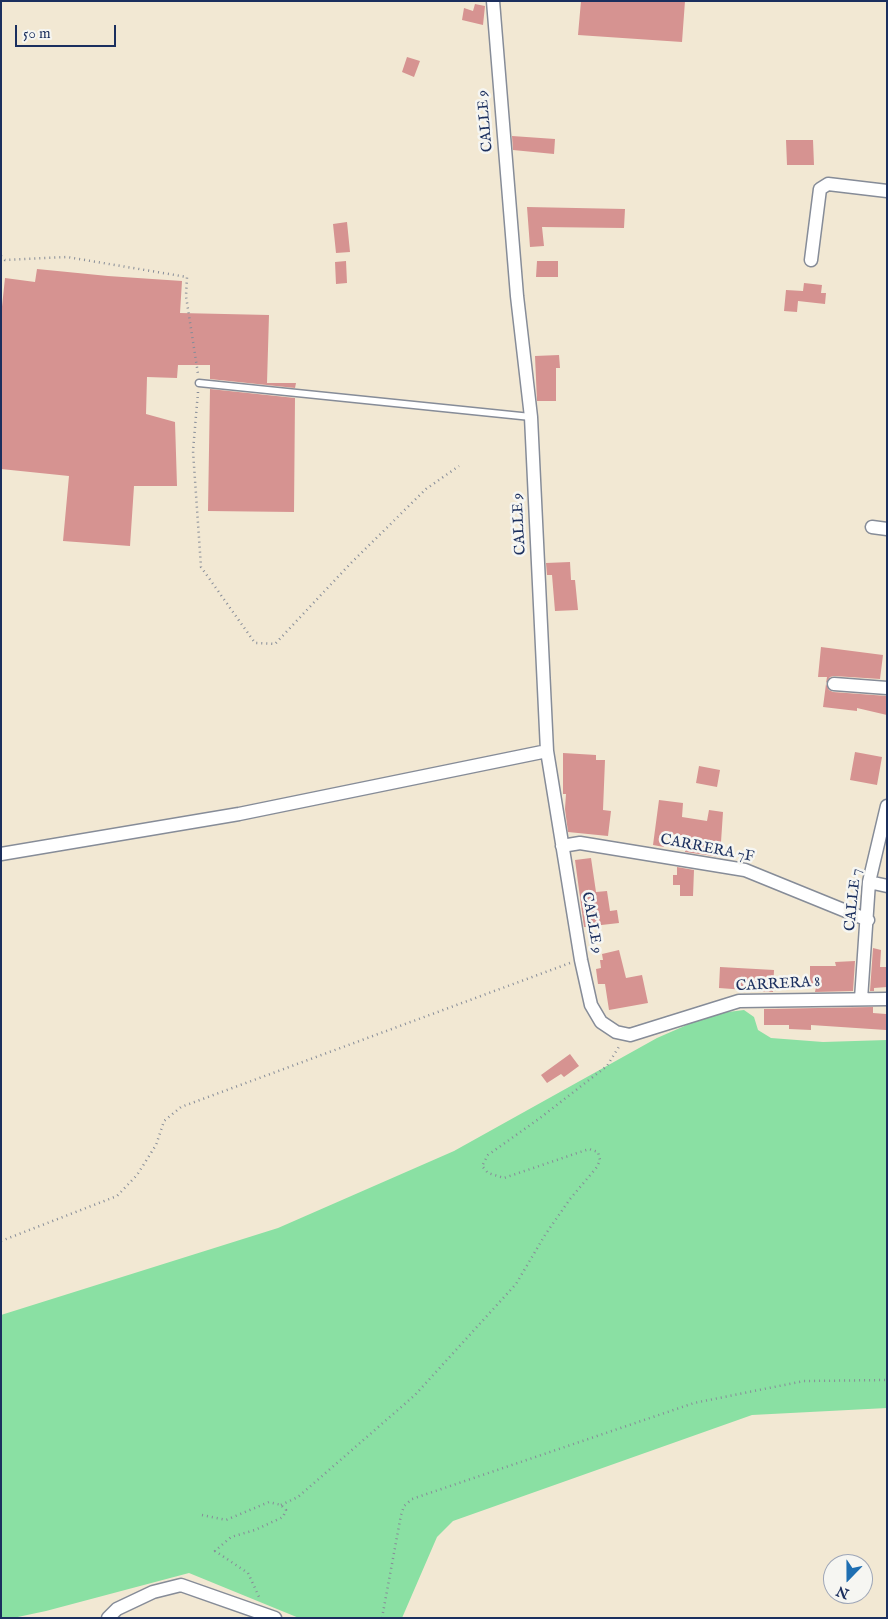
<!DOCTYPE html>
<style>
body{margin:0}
#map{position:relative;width:888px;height:1619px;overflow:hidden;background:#f2e8d3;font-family:"IM FELL English",serif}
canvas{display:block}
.frame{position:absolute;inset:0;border:2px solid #1b2f5e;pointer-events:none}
.north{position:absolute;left:823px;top:1554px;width:50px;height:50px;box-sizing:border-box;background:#f6f6f2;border:1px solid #9ea6b7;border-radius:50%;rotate:202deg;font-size:14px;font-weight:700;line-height:20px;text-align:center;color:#1b2f5e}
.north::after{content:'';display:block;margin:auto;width:18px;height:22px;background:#1f6fb2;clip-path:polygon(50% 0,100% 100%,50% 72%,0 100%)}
.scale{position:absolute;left:15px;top:25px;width:101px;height:22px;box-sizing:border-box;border:2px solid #1b2f5e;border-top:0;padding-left:6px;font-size:15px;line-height:18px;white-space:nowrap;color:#1b2f5e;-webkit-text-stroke:4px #f6f6f2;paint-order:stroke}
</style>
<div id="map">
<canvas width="888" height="1619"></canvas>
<div class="frame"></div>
<div class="north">N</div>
<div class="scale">50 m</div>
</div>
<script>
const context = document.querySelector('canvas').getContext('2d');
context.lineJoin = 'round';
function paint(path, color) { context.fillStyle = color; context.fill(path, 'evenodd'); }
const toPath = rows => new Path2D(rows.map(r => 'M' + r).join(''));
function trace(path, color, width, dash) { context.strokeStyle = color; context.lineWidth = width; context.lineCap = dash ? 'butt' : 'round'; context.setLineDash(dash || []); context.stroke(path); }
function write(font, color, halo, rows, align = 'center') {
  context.font = font + ' "IM FELL English",serif'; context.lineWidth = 5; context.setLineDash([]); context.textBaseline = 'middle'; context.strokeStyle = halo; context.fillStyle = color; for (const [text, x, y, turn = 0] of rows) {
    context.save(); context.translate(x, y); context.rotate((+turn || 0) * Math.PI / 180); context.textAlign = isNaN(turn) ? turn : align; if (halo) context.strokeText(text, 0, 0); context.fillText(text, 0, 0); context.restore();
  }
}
const green = toPath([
 [744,1010,754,1017,758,1030,771,1038,823,1042,887,1040,887,1408,752,1415,453,1521,437,1537,402,1618,299,1618,189,1573,46,1611,13,1618,1,1618,1,1315,278,1228,454,1151,657,1038,712,1014]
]);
const building = toPath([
 [581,1,685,1,682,42,578,35],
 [475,4,485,6,483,25,462,20,464,8,473,11],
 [407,57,420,61,414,77,402,72],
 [512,136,555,139,554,154,513,150],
 [786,140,813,140,814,165,787,165],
 [527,207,625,209,624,228,542,227,544,246,530,247],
 [347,222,350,252,336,253,333,224],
 [346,261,347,283,336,284,335,262],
 [537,261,558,261,558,277,536,277],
 [37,269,108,276,182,281,180,313,269,315,267,383,296,383,295,388,210,379,210,365,178,365,177,378,147,377,146,414,175,422,177,486,134,486,130,546,63,541,69,476,1,469,1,316,5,278,35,282],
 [804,283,822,285,821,293,826,293,825,304,798,301,797,312,784,311,786,290,803,291],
 [559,355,560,368,556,368,556,401,537,401,535,356],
 [210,389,295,398,294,512,208,511],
 [570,562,571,580,575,580,578,610,555,611,552,575,547,575,546,563],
 [821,647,883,655,880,679,834,676,830,677,826,683,827,677,818,677],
 [826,684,829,690,833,692,887,696,887,715,857,708,857,711,823,707],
 [855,752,882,757,877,785,850,780],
 [563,753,596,755,596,760,605,760,603,810,611,811,608,836,568,832,565,809,566,794,563,794],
 [699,766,720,770,717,787,696,783],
 [659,800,683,803,682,817,707,821,709,810,723,812,720,857,685,852,687,836,666,834,664,847,653,845],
 [591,858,596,892,607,891,610,911,617,910,619,923,584,927,575,860],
 [677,867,694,870,693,896,680,896,680,885,673,885,673,875,677,875],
 [873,948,881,950,880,967,887,967,887,987,874,988,874,991,870,991],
 [619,950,626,978,642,975,648,1003,609,1010,605,984,598,984,596,969,601,968,600,960,603,960,602,954],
 [855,961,853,991,815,992,816,987,810,987,810,966,836,966,835,962],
 [720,967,774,970,773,992,719,988],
 [873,1007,873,1013,886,1014,886,1030,811,1025,811,1030,789,1029,789,1025,764,1025,764,1009],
 [570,1054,579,1066,564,1077,561,1074,547,1083,541,1075]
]);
const path = toPath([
 [1,256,5,260,67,257,187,277,186,296,198,374],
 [198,392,193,451,201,567,255,643,275,644,350,564,426,489,459,466],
 [1,1241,117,1196,137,1175,156,1145,164,1121,181,1107,570,963],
 [281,1505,298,1497,415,1395,516,1284,545,1235,570,1199,597,1167,600,1160,598,1152,589,1149,504,1178,488,1173,482,1166,488,1155,540,1118,607,1066,620,1045],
 [202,1515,226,1520,269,1502,281,1505,286,1510,283,1517,255,1530,231,1537,215,1551,248,1573,260,1599],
 [382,1618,401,1515,404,1506,412,1499,694,1403,804,1381,887,1380]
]);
const lane = toPath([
 [199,383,531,417]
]);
const street = toPath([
 [493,1,517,296,531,417,547,751,581,960,591,1005,601,1022,616,1032,630,1035,739,1001,887,999],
 [811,260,820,189,828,184,887,191],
 [872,527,887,529],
 [834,684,887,688],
 [562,846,580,843,745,870,868,920],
 [1,854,239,814,547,751],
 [869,882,887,886],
 [861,999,869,882,887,806],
 [108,1618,117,1609,153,1592,181,1585,275,1618]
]);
const streetNames = [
 ["CALLE 9",486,121,-95],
 ["CALLE 9",520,524,-93],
 ["CARRERA 7F",707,849,11],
 ["CALLE 7",854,900,-84],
 ["CALLE 9",591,923,80],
 ["CARRERA 8",778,985,-3]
];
paint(green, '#8ae0a3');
paint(building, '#d69391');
trace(lane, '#868c98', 9);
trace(street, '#868c98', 15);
trace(path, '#868c98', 2.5, [1, 4]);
trace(lane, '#fff', 6);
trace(street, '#fff', 12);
write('15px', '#1b2f5e', '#f6f6f2', streetNames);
</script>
